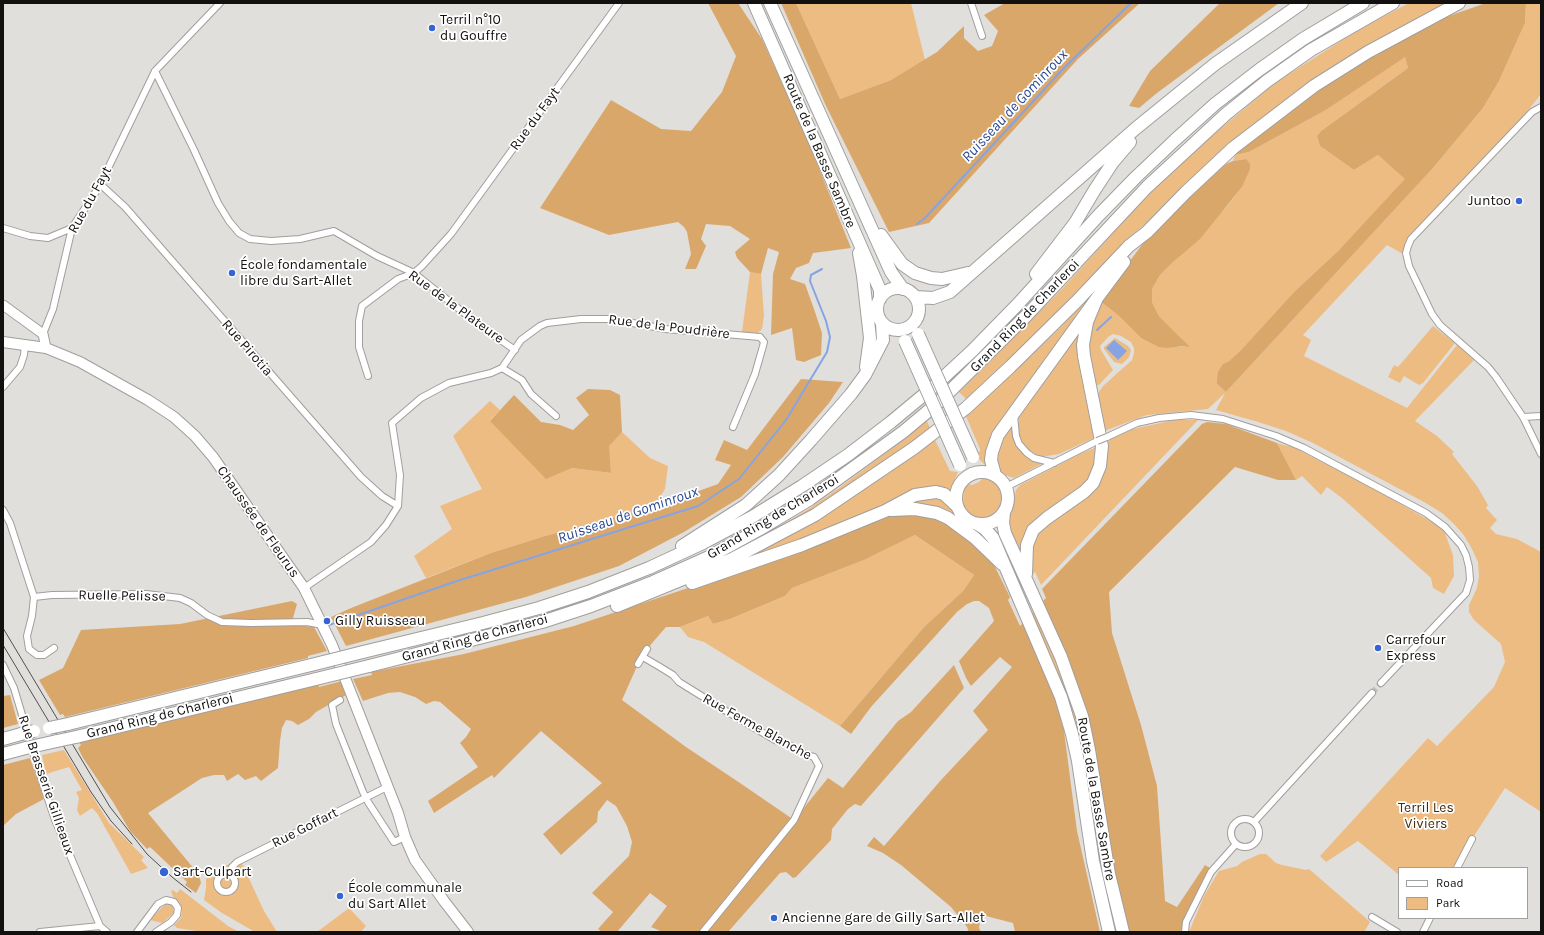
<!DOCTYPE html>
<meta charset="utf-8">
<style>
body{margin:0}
#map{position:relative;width:1544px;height:935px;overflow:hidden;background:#e1dfdc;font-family:Karla,sans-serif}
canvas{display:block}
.frame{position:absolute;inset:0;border:4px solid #121110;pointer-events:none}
.legend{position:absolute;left:1398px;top:867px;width:130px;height:52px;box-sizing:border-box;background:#fff;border:1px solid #a0a09f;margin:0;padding:5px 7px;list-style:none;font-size:12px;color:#121110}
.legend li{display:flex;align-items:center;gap:8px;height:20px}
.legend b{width:20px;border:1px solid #a0a09f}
</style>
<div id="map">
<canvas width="1544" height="935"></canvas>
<div class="frame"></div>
<ul class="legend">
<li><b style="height:5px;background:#fff"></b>Road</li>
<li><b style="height:11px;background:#edbc83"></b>Park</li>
</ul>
</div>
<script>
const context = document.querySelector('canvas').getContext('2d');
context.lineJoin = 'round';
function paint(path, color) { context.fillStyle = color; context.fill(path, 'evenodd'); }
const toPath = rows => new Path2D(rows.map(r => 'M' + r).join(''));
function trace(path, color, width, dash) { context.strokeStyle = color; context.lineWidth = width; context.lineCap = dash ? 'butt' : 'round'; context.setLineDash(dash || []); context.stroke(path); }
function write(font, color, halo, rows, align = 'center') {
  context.font = font + ' Karla,sans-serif'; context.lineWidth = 3.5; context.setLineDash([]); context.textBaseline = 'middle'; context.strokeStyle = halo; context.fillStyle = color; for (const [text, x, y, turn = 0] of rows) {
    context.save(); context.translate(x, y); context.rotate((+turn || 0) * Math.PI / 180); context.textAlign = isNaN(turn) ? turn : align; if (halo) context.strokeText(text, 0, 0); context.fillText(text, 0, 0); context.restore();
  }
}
const green = toPath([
 [796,3,911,3,925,60,891,80,840,99],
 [1409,3,1453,3,1332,67,1126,240,1028,343,967,400,959,392,1062,289,1169,172,1275,83,1358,30],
 [1526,3,1541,3,1541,94,1476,176,1412,241,1403,254,1387,245,1303,335,1311,340,1304,356,1407,408,1457,345,1474,360,1415,421,1437,436,1454,452,1452,454,1477,486,1488,505,1486,508,1497,520,1490,528,1496,534,1517,539,1541,552,1541,812,1505,788,1472,839,1456,868,1399,868,1399,875,1358,841,1326,862,1320,856,1428,738,1437,746,1494,687,1505,662,1501,644,1474,620,1469,612,1469,605,1477,588,1479,576,1478,562,1471,547,1463,534,1453,523,1442,513,1424,502,1313,443,1286,431,1258,422,1216,410,1225,393,1208,409,1147,415,1104,431,1096,399,1099,392,1103,386,1132,360,1134,353,1134,348,1131,342,1121,336,1113,334,1108,337,1100,346,1101,350,1113,370,1099,385,1096,385,1092,382,1088,336,1100,301,1119,316,1141,338,1149,341,1179,347,1184,346,1182,339,1159,316,1152,302,1152,289,1160,275,1214,220,1228,205,1242,187,1246,159,1233,161,1235,155,1249,152,1326,110,1405,56,1408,68,1321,131,1317,136,1320,146,1354,170,1378,155,1406,179,1338,251,1294,292,1241,350,1229,361,1223,364,1217,384,1226,392,1433,168,1483,108,1499,81,1525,23],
 [750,272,761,274,764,316,762,329,758,333,742,332],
 [1093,293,1021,397,987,465,985,465,976,456,980,451,980,449,965,414,985,399,1060,328],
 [1433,326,1455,343,1423,383,1419,385,1404,376,1400,383,1388,377,1394,365,1398,367],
 [1080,328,1098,436,1059,454,1041,457,1029,450,1021,441,1018,433,1019,416],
 [1115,338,1128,346,1131,350,1129,357,1122,364,1114,362,1104,349,1104,347],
 [490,401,500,410,490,420,546,478,572,468,611,473,608,444,622,432,650,458,668,466,665,489,654,507,545,536,491,553,426,578,414,556,452,529,440,506,482,489,453,436],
 [1013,418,1016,443,1020,450,1024,454,1032,459,1041,462,1041,464,1014,478,999,473,995,449],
 [926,419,931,430,820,506,731,555,807,510,839,488,906,438],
 [1174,420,1198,420,1041,585,1035,572,1031,576,1031,545,1038,531,1106,463,1107,448,1106,443,1109,442,1109,440,1133,429],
 [935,440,950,471,958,472,952,487,950,496,940,490,870,514,726,567,820,518],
 [1277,443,1295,448,1372,488,1443,528,1453,555,1454,576,1444,594,1433,588,1431,578,1342,498,1327,487,1321,495,1302,476,1296,480],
 [1099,446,1100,461,1087,486,1050,512,1021,555,1008,534,1008,518,1012,512,1016,490,1020,485,1080,454],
 [983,478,987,478,994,481,999,487,1003,499,999,509,989,518,984,519,977,518,969,514,965,509,963,504,964,489,969,484,972,485,979,482],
 [922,497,941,498,951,506,954,513,962,523,974,530,978,530,985,536,989,544,899,505],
 [915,535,974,575,963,591,924,627,840,726,704,642,688,637,680,627,708,616,713,624,730,619,785,596,792,588,864,560],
 [1035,609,1081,725,1119,932,1112,932,1091,833,1085,788,1031,614],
 [64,750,109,823,144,857,141,860,148,868,131,874,97,813,92,808,80,816,77,810,79,798,76,792,82,790,69,767,46,774,42,755],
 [1260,854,1266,854,1276,863,1282,865,1306,870,1309,869,1368,920,1370,922,1364,932,1189,932,1204,896,1219,871,1237,866,1242,862],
 [240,859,264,911,277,932,255,932,222,913,204,900,206,888,206,879,221,868],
 [180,889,228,926,239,932,203,932,177,928,174,925,181,918,182,912,180,905,175,902,171,891,173,890,177,893],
 [167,902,173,907,174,913,162,923,150,920],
 [349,908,366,926,361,932,317,932]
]);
const forest = toPath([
 [708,3,738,3,762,39,808,141,851,248,813,253,809,263,796,268,790,279,805,284,814,309,822,333,821,355,804,362,796,360,792,328,771,335,773,274,779,252,768,248,761,274,750,272,737,258,735,252,750,239,730,226,706,224,701,239,706,246,696,269,685,269,691,254,687,232,684,227,678,222,609,235,540,208,611,100,661,129,691,131,722,92,736,56],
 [781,3,796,3,840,99,891,80,937,52,964,26,964,38,978,51,992,46,998,31,984,15,1005,3,1140,3,1078,59,929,223,889,232,826,106],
 [1220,3,1279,3,1157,93,1139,108,1129,106,1150,71],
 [1486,3,1526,3,1525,23,1499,81,1483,108,1433,168,1226,392,1217,384,1217,380,1218,372,1223,364,1229,361,1241,350,1294,292,1338,251,1405,179,1378,155,1354,170,1320,146,1317,136,1321,131,1408,68,1405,57,1326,110,1249,152,1235,155,1242,147,1340,74,1446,17],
 [1246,159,1250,164,1250,169,1242,187,1200,239,1173,262,1160,275,1152,289,1152,302,1159,316,1190,347,1184,346,1167,348,1159,347,1141,338,1119,316,1100,301,1147,238,1184,198,1226,164,1233,161],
 [801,379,843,382,829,403,783,457,741,497,684,532,619,566,526,597,346,646,331,617,351,608,491,553,545,536,654,507,718,484,731,465,715,460,724,440,747,450],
 [588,389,610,390,620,395,622,432,609,446,611,473,572,468,546,479,490,421,514,395,541,422,560,425,573,430,589,415,576,398],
 [1207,422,1226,424,1277,443,1296,480,1278,480,1235,467,1109,592,1112,633,1141,725,1157,786,1165,901,1177,907,1205,865,1210,868,1185,932,1129,932,1118,891,1086,716,1041,603,1046,598,1042,589,1202,424],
 [895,513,937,517,958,529,986,555,995,567,1010,597,1008,600,1020,626,1023,623,1052,687,1064,731,1077,831,1100,932,1015,932,1013,923,982,915,980,921,979,928,981,932,969,932,967,927,951,907,901,865,883,853,867,846,874,837,884,846,941,780,988,730,973,711,1012,667,1000,657,971,686,966,678,959,661,994,621,989,608,979,601,974,601,967,604,957,612,871,707,851,734,840,726,924,627,963,591,974,575,915,535,864,560,792,588,785,596,730,619,713,624,708,616,680,627,666,627,647,649,638,664,622,700,686,747,740,783,794,820,828,778,843,788,898,721,911,712,954,665,964,688,861,806,855,804,848,809,832,829,831,840,796,877,793,878,786,872,780,873,728,932,663,932,651,927,667,906,650,893,617,932,602,932,598,929,613,912,592,893,629,856,632,842,627,826,616,806,607,800,598,812,597,822,561,855,543,834,602,783,541,731,494,778,492,775,434,813,428,801,478,767,460,743,466,737,471,729,440,702,434,701,426,704,415,697,400,692,388,693,363,701,353,679,372,675,371,672,376,671,464,654,574,626,778,558],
 [292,601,297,604,293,618,294,625,314,627,327,651,308,656,308,658,65,717,63,714,60,715,39,680,63,668,81,630,180,624],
 [342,681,348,694,316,712,309,719,298,725,292,721,286,720,282,728,280,741,278,768,261,781,256,776,245,780,238,774,227,781,224,775,214,775,202,778,148,813,199,875,201,883,196,893,185,885,187,882,150,847,147,849,130,831,113,802,83,758,78,748,81,745,79,742,89,738,318,684,319,687],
 [10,695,18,724,3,728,3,696],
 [30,758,44,799,16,814,3,826,3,765]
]);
const water = toPath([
 [1114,340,1127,351,1118,360,1106,348]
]);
const stream = toPath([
 [917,224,925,218,1063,69,1131,3],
 [1097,330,1111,317],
 [329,625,457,581,698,506,739,479,786,420,827,352,830,337,826,321,810,281,811,275,822,269]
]);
const streetTunnel = toPath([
 [1372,693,1381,683]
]);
const street = toPath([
 [971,3,982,36],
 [155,71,194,150,218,203,229,221,239,233,250,239,271,241,300,239,334,231,377,256,414,273,479,325,515,350],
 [1541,107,1532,112,1411,239,1408,246,1406,253,1409,266,1432,314,1440,325,1488,367,1496,377,1523,417,1541,454],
 [100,184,125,207,361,477,382,496,398,506],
 [3,228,30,236,48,238,72,228],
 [43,334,53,309,72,228,99,187,155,71,220,3],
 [502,368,521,340,540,326,547,323,581,319,610,319,666,329,760,337,764,342,763,346,755,374,733,427],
 [502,368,522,380,531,394,556,416],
 [368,376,359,347,359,321,362,306,398,279,414,273,422,266,451,234,619,3],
 [3,387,20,367,24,355,25,344],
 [1014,415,1016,436,1019,444,1027,453,1034,458,1054,463],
 [1523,417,1541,416],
 [1107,437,1137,423,1159,418,1191,415,1223,419,1276,436,1304,448,1426,513,1445,527,1461,545,1466,555,1469,567,1470,580,1466,593,1381,683],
 [1006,487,1097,441],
 [3,510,10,523,34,597,32,616,27,636,29,649,37,655,44,655,54,648],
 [304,588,371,542,386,525,398,506,400,475,392,423,421,398,449,383,491,373,502,368],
 [34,597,52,595,146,594,180,598,191,603,207,615,222,622,251,623,307,622,323,625],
 [643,657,660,667,673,675,679,682,721,708,775,740,784,742,805,754,814,757,819,766,794,820,703,932],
 [638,664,647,649],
 [3,665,14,688,41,778,55,820,100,926,107,932],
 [340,700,332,705,336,724,363,792,368,802,394,842,405,837],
 '1231 833a14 14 0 1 1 28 0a14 14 0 1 1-28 0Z',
 [1254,822,1372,693],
 [1457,868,1472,839],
 [228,874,232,867,237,862,387,787],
 '217 883a9 9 0 1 1 18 0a9 9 0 1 1-18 0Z',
 [1372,917,1397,932],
 [40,932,100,926],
 [137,932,158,904,166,900,174,902,178,908,177,915,171,922,156,932],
 [1185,932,1186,922,1211,872,1236,844],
 [1423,932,1430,918]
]);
const secondary = toPath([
 [3,305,43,334,46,348]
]);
const primary = toPath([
 [3,342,46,348,80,362,148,400,174,417,195,436,213,457,304,588,332,645,398,813,405,837,415,860,444,901,468,932]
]);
const highway = toPath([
 [754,3,880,290,880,299],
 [770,3,891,272,903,289],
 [881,235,902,264,915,273,931,278,942,279,968,273],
 [859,253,863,276,870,338,866,367],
 [1036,274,1075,223,1094,191,1113,162,1130,142],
 '877 309a21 21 0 1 1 42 0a21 21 0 1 1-42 0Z',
 [915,297,933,298,950,292,1135,129,1215,64,1302,3],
 '956 498a26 26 0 1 1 52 0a26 26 0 1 1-52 0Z',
 [995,475,991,460,992,452,998,435,1097,298,1124,262],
 [891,510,915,509,937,513,948,518,975,538,1002,564],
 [1004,513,1003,523,1005,533,1061,657,1082,716,1089,750,1109,874,1123,932],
 [977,524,985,529,993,538,1061,697,1072,734,1078,761,1093,861,1109,932],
 [682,546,746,505,779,475,811,440,851,394,865,375,883,340,882,323],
 [1026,574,1027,545,1033,530,1047,518,1084,492,1093,483,1100,466,1102,446,1084,356,1083,345,1087,322,1097,298],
 [692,583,802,545,885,511,915,495,936,492,944,494,957,506],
 [617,606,732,559,815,515,914,448,966,408,1010,367,1076,302,1129,246,1147,232,1186,192,1233,148,1314,86,1368,52,1459,3],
 [363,652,483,623,539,608,588,592,649,568,703,543,752,517,802,486,848,455,891,422,932,388,972,351,1017,305,1098,216,1136,177,1175,140,1215,104,1259,70,1303,39,1363,3],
 [369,666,542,622,591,606,653,582,709,557,760,529,810,499,903,432,939,402,1027,315,1147,187,1226,114,1267,81,1311,50,1393,3],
 [68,724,311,665],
 [76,737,316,679],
 [3,739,21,734],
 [39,745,57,741],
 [3,754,26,748]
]);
const tram = toPath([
 [3,628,110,807,147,854,172,877,191,892],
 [3,645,91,792,111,821,132,844]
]);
const streetBridge = toPath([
 [1097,441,1107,437]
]);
const highwayBridge = toPath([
 [918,334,973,457],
 [905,341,960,465],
 [311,665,363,652],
 [316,679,369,666],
 [49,728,68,724],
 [21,734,34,731],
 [57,741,76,737],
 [26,748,39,745]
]);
const markers = [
 [432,28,4,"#3764d4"],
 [1519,201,4,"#3764d4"],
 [232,273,4,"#3764d4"],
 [327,621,4,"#3764d4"],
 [1378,648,4,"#3764d4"],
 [164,872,5,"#3764d4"],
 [340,896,4,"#3764d4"],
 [774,918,4,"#3764d4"]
];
const poiNames = [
 ["Terril n°10",440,20],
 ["du Gouffre",440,36],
 ["Juntoo",1511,201,"right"],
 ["École fondamentale",240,265],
 ["libre du Sart-Allet",240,281],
 ["Gilly Ruisseau",335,621],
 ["Carrefour",1386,640],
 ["Express",1386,656],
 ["Sart-Culpart",173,872],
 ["École communale",348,888],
 ["du Sart Allet",348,904],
 ["Ancienne gare de Gilly Sart-Allet",782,918]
];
const streetNames = [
 ["Rue du Fayt",535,119,-54],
 ["Route de la Basse Sambre",819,151,67],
 ["Rue du Fayt",90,200,-61],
 ["Rue de la Plateure",456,307,36],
 ["Grand Ring de Charleroi",1025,316,-46],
 ["Rue de la Poudrière",669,327,7],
 ["Rue Pirotia",247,348,49],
 ["Grand Ring de Charleroi",773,517,-31],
 ["Chaussée de Fleurus",258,522,55],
 ["Ruelle Pelisse",122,596,1],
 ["Grand Ring de Charleroi",475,638,-15],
 ["Grand Ring de Charleroi",160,716,-14],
 ["Rue Ferme Blanche",757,727,29],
 ["Rue Brasserie Gillieaux",46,785,71],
 ["Route de la Basse Sambre",1096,799,80],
 ["Rue Goffart",305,828,-27]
];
const parkNames = [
 ["Terril Les",1426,808],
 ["Viviers",1426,824]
];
const waterNames = [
 ["Ruisseau de Gominroux",1015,106,-47],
 ["Ruisseau de Gominroux",628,515,-19]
];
paint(green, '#edbc83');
paint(forest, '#daa76b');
paint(water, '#86a4e2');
trace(stream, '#86a4e2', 2);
trace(streetTunnel, '#c2c0bd', 6, [6, 3]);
trace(street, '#a19e9c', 8);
trace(secondary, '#a19e9c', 11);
trace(primary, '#a19e9c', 12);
trace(highway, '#a19e9c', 14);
trace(street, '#fff', 6);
trace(secondary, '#fff', 9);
trace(primary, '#fff', 10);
trace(highway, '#fff', 12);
trace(tram, '#51504e', 1);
trace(streetBridge, '#a19e9c', 8, []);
trace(highwayBridge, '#a19e9c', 14, []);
trace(streetBridge, '#fff', 6);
trace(highwayBridge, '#fff', 12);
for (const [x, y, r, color] of markers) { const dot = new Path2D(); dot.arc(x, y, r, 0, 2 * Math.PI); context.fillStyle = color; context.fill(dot); trace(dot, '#fff', 1.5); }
write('14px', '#121110', '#fff', poiNames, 'left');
write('14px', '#121110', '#fff', streetNames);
write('14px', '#432d13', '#fff', parkNames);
write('italic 15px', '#294891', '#fff', waterNames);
</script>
